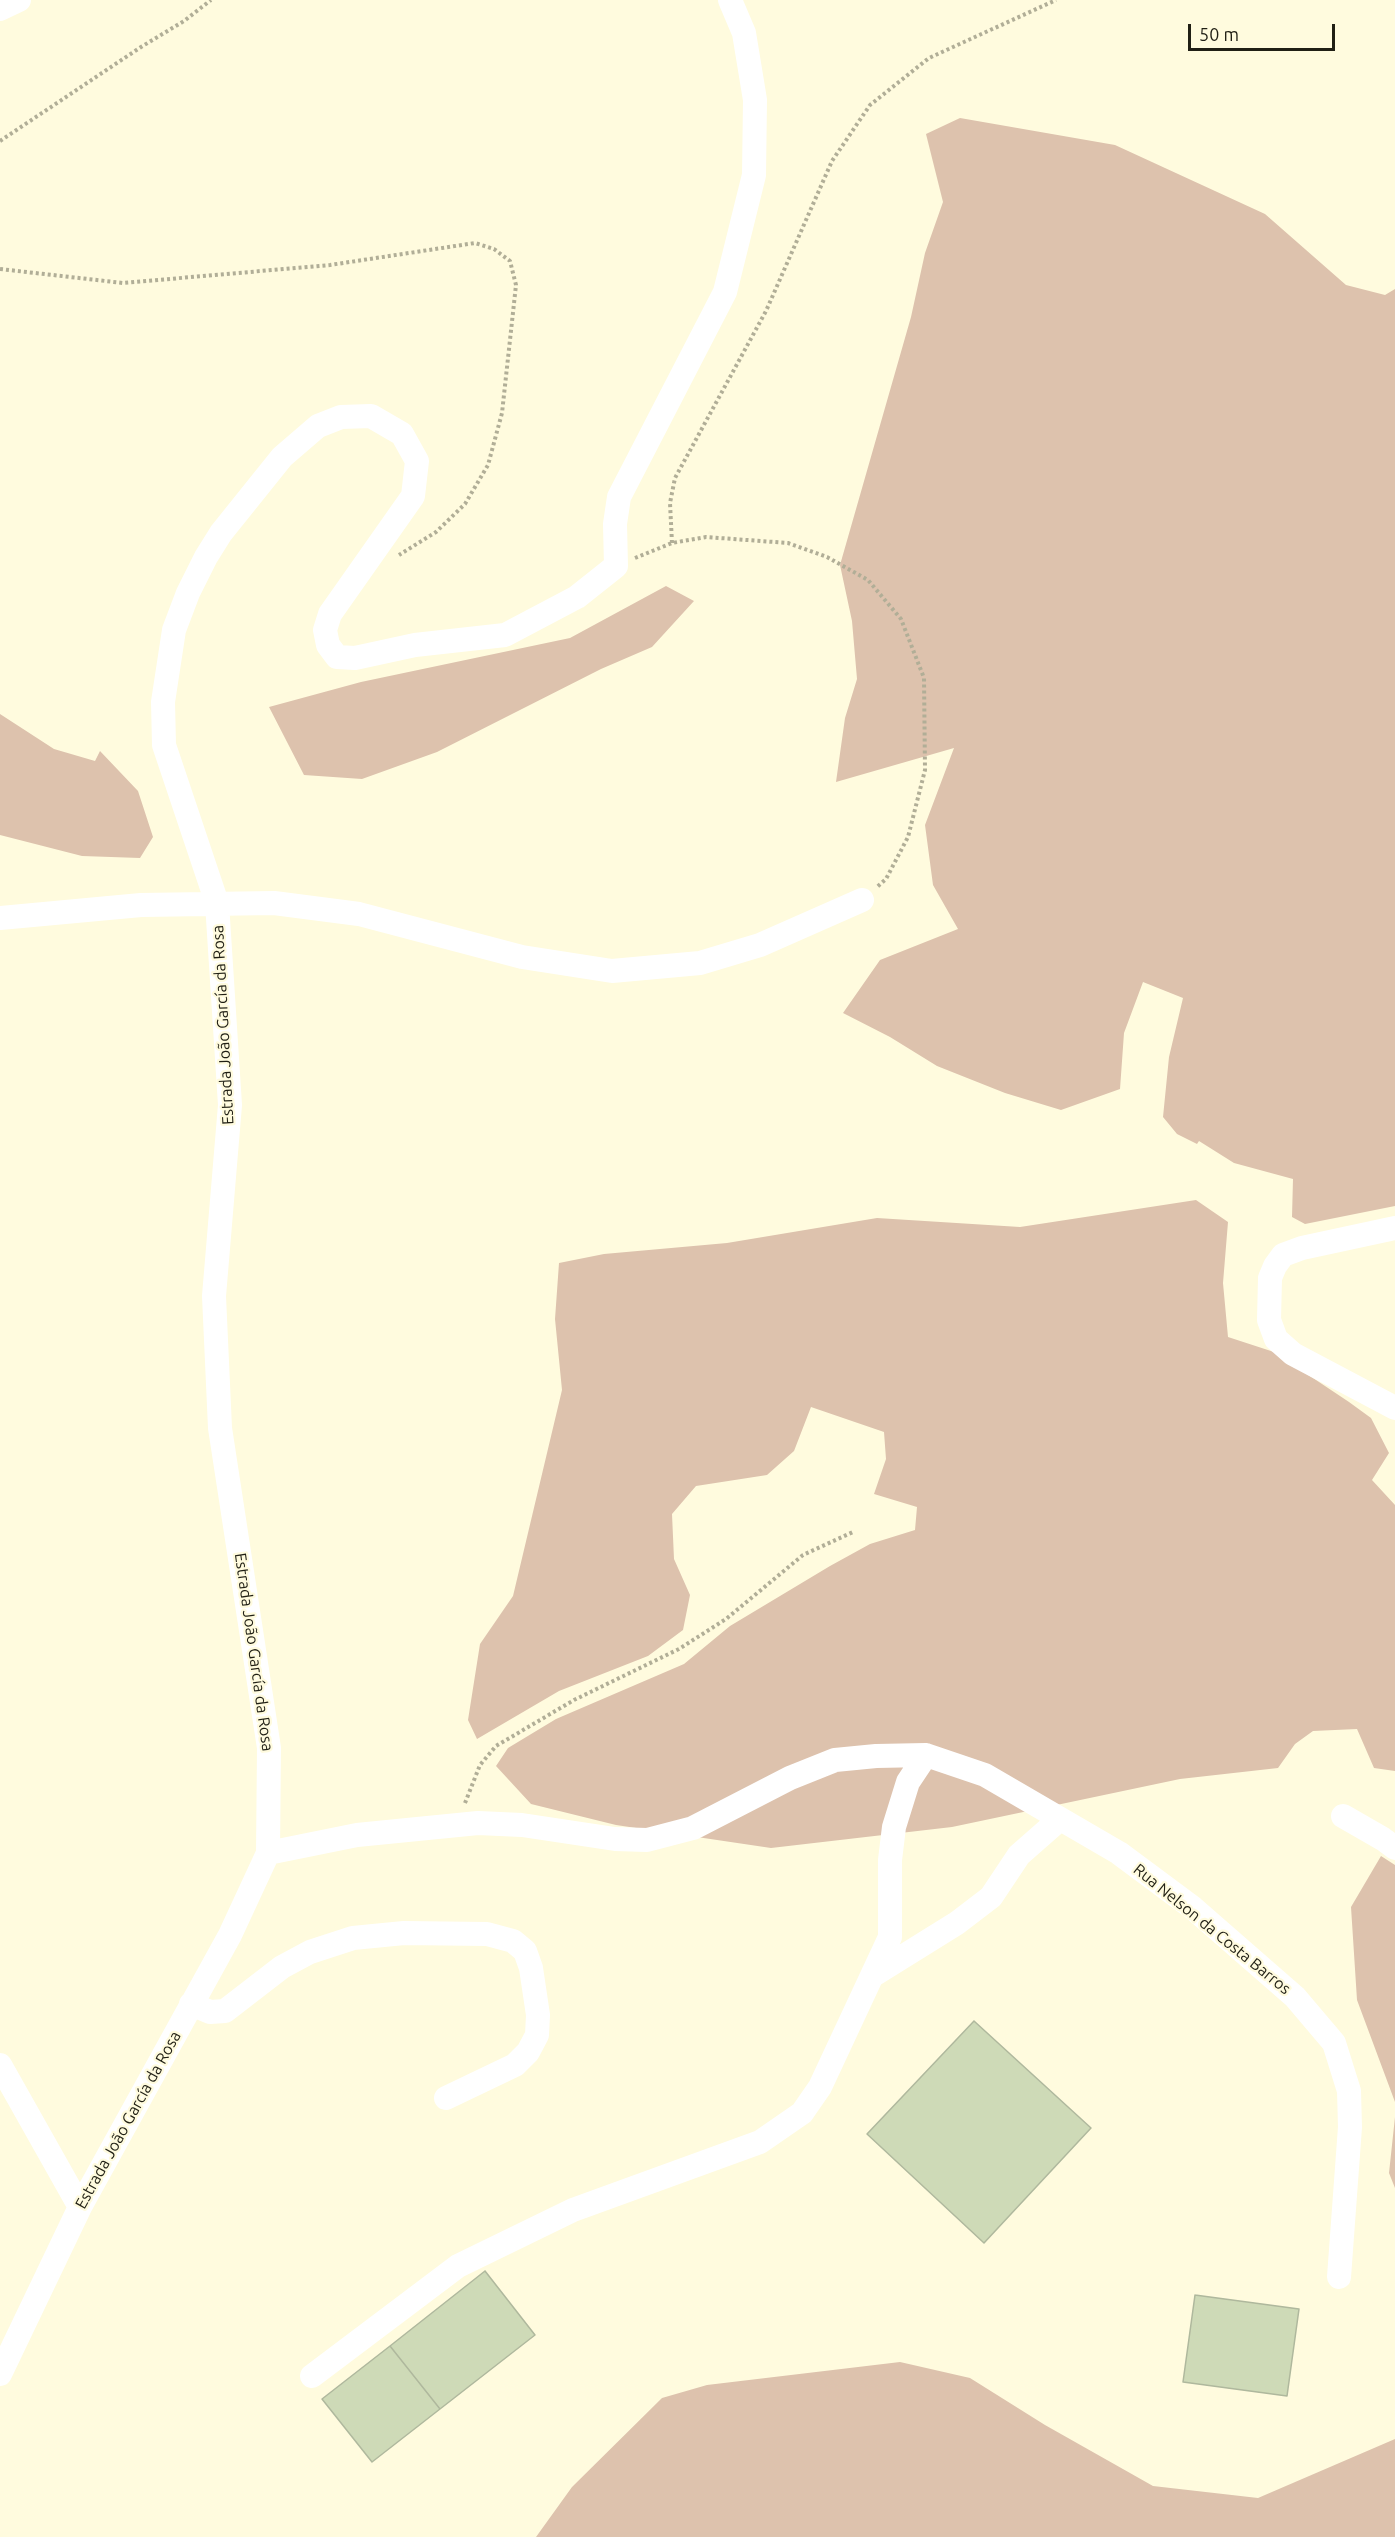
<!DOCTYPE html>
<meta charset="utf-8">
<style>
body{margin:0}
#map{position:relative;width:1395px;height:2537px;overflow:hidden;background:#fffbde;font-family:Ubuntu,sans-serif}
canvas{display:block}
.scale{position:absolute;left:1188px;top:24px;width:147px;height:27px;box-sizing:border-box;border:3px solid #201f14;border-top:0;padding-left:8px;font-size:18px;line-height:21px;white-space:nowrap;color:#201f14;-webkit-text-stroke:4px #fffbde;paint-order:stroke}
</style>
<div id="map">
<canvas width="1395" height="2537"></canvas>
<div class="scale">50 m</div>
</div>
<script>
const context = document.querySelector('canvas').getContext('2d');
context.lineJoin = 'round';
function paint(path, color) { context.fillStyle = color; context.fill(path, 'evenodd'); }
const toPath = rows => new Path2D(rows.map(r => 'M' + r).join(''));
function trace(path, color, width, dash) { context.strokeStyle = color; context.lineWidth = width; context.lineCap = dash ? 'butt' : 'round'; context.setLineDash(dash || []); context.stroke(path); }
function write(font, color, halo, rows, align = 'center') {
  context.font = font + ' Ubuntu,sans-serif'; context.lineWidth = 4.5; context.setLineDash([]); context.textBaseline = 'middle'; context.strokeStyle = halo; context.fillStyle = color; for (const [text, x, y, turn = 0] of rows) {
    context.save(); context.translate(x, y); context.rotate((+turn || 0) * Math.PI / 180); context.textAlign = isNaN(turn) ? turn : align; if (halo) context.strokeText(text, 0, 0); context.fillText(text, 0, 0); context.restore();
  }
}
const green = toPath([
 [960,118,1115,145,1265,214,1346,285,1385,295,1395,289,1395,1206,1305,1224,1292,1217,1293,1179,1234,1163,1199,1141,1197,1144,1177,1134,1163,1117,1169,1057,1183,998,1143,982,1124,1033,1120,1089,1061,1110,1005,1093,937,1066,890,1037,843,1013,880,960,958,929,933,885,925,825,954,748,836,782,845,718,857,679,852,621,840,565,911,317,925,253,943,202,926,134],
 [666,586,694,601,652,647,601,669,437,752,362,779,304,775,269,707,361,682,570,638],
 [0,714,54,749,95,761,100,751,138,791,153,837,140,858,82,856,0,835],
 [1196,1200,1228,1222,1223,1283,1228,1337,1274,1352,1349,1402,1371,1418,1389,1453,1372,1480,1395,1505,1395,1771,1374,1768,1357,1729,1313,1731,1295,1744,1278,1768,1180,1779,952,1827,771,1848,616,1825,531,1804,496,1766,508,1748,556,1719,684,1664,730,1626,830,1566,870,1544,915,1530,917,1507,874,1494,886,1459,884,1432,811,1407,794,1451,767,1475,696,1486,672,1514,674,1559,690,1595,683,1630,648,1656,559,1691,477,1739,468,1720,480,1644,513,1596,562,1390,555,1319,559,1263,604,1254,727,1243,877,1218,1020,1227],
 [1381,1856,1395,1865,1395,2102,1357,2000,1351,1907],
 [1395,2117,1395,2188,1389,2173],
 [900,2362,970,2378,1045,2425,1153,2486,1258,2498,1395,2439,1395,2537,536,2537,572,2487,662,2398,707,2385]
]);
const building = toPath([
 [974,2021,1091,2128,984,2243,867,2134,974,2021],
 [485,2271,535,2335,440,2409,390,2346,485,2271],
 [1195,2295,1299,2309,1287,2396,1183,2382,1195,2295],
 [390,2346,440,2409,372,2462,322,2399,390,2346]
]);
const path = toPath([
 [0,141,141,47,184,21,211,0],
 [0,269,123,283,330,265,475,243,494,249,510,261,516,285,502,413,488,465,465,504,436,532,399,555],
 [672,543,670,503,675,478,766,311,832,161,870,105,929,58,1056,0],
 [635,558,672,543,706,537,788,543,827,557,868,580,901,619,924,678,925,770,908,837,886,879,876,888],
 [465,1803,480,1765,496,1746,574,1700,679,1649,726,1619,803,1555,853,1532]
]);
const minor = toPath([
 [0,9,19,0],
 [0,918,141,905,274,903,359,914,522,957,612,971,700,963,760,945,862,900],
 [1395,1228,1302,1248,1283,1255,1275,1266,1270,1278,1269,1320,1276,1339,1293,1354,1395,1408],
 [1343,1816,1383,1839,1395,1848],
 [268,1853,357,1835,478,1823,522,1825,615,1839,647,1840,693,1828,790,1778,835,1760,876,1756,926,1755,985,1775,1119,1853,1193,1908,1295,1997,1334,2043,1349,2091,1350,2127,1339,2277],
 [875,1974,957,1923,991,1897,1019,1855,1060,1819],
 [191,2004,210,2012,225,2011,282,1967,310,1952,353,1938,404,1933,487,1934,513,1941,525,1951,531,1968,538,2015,537,2035,528,2052,515,2065,446,2098],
 [0,2065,80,2207],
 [0,2374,80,2207,230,1935,268,1853,269,1748,220,1428,214,1296,230,1105,217,903,164,745,163,702,174,630,188,593,206,557,221,533,282,457,318,426,341,417,371,416,402,434,417,461,413,496,330,614,325,630,328,645,337,657,355,658,415,645,505,635,577,597,616,566,615,524,619,497,725,292,754,175,755,100,744,33,730,0],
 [312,2376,458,2266,573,2210,760,2142,802,2113,820,2087,890,1937,890,1860,894,1827,908,1782,926,1755]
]);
const streetNames = [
 ["Estrada João García da Rosa",223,1025,-93],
 ["Estrada João García da Rosa",254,1652,82],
 ["Rua Nelson da Costa Barros",1212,1929,39],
 ["Estrada João García da Rosa",128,2120,-61]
];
paint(green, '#ddc2ad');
paint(building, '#cedab7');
trace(building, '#afb89d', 1.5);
trace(path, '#b1ae97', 4, [3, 3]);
trace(minor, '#fff', 24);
write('16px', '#201f14', '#fffbde', streetNames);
</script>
